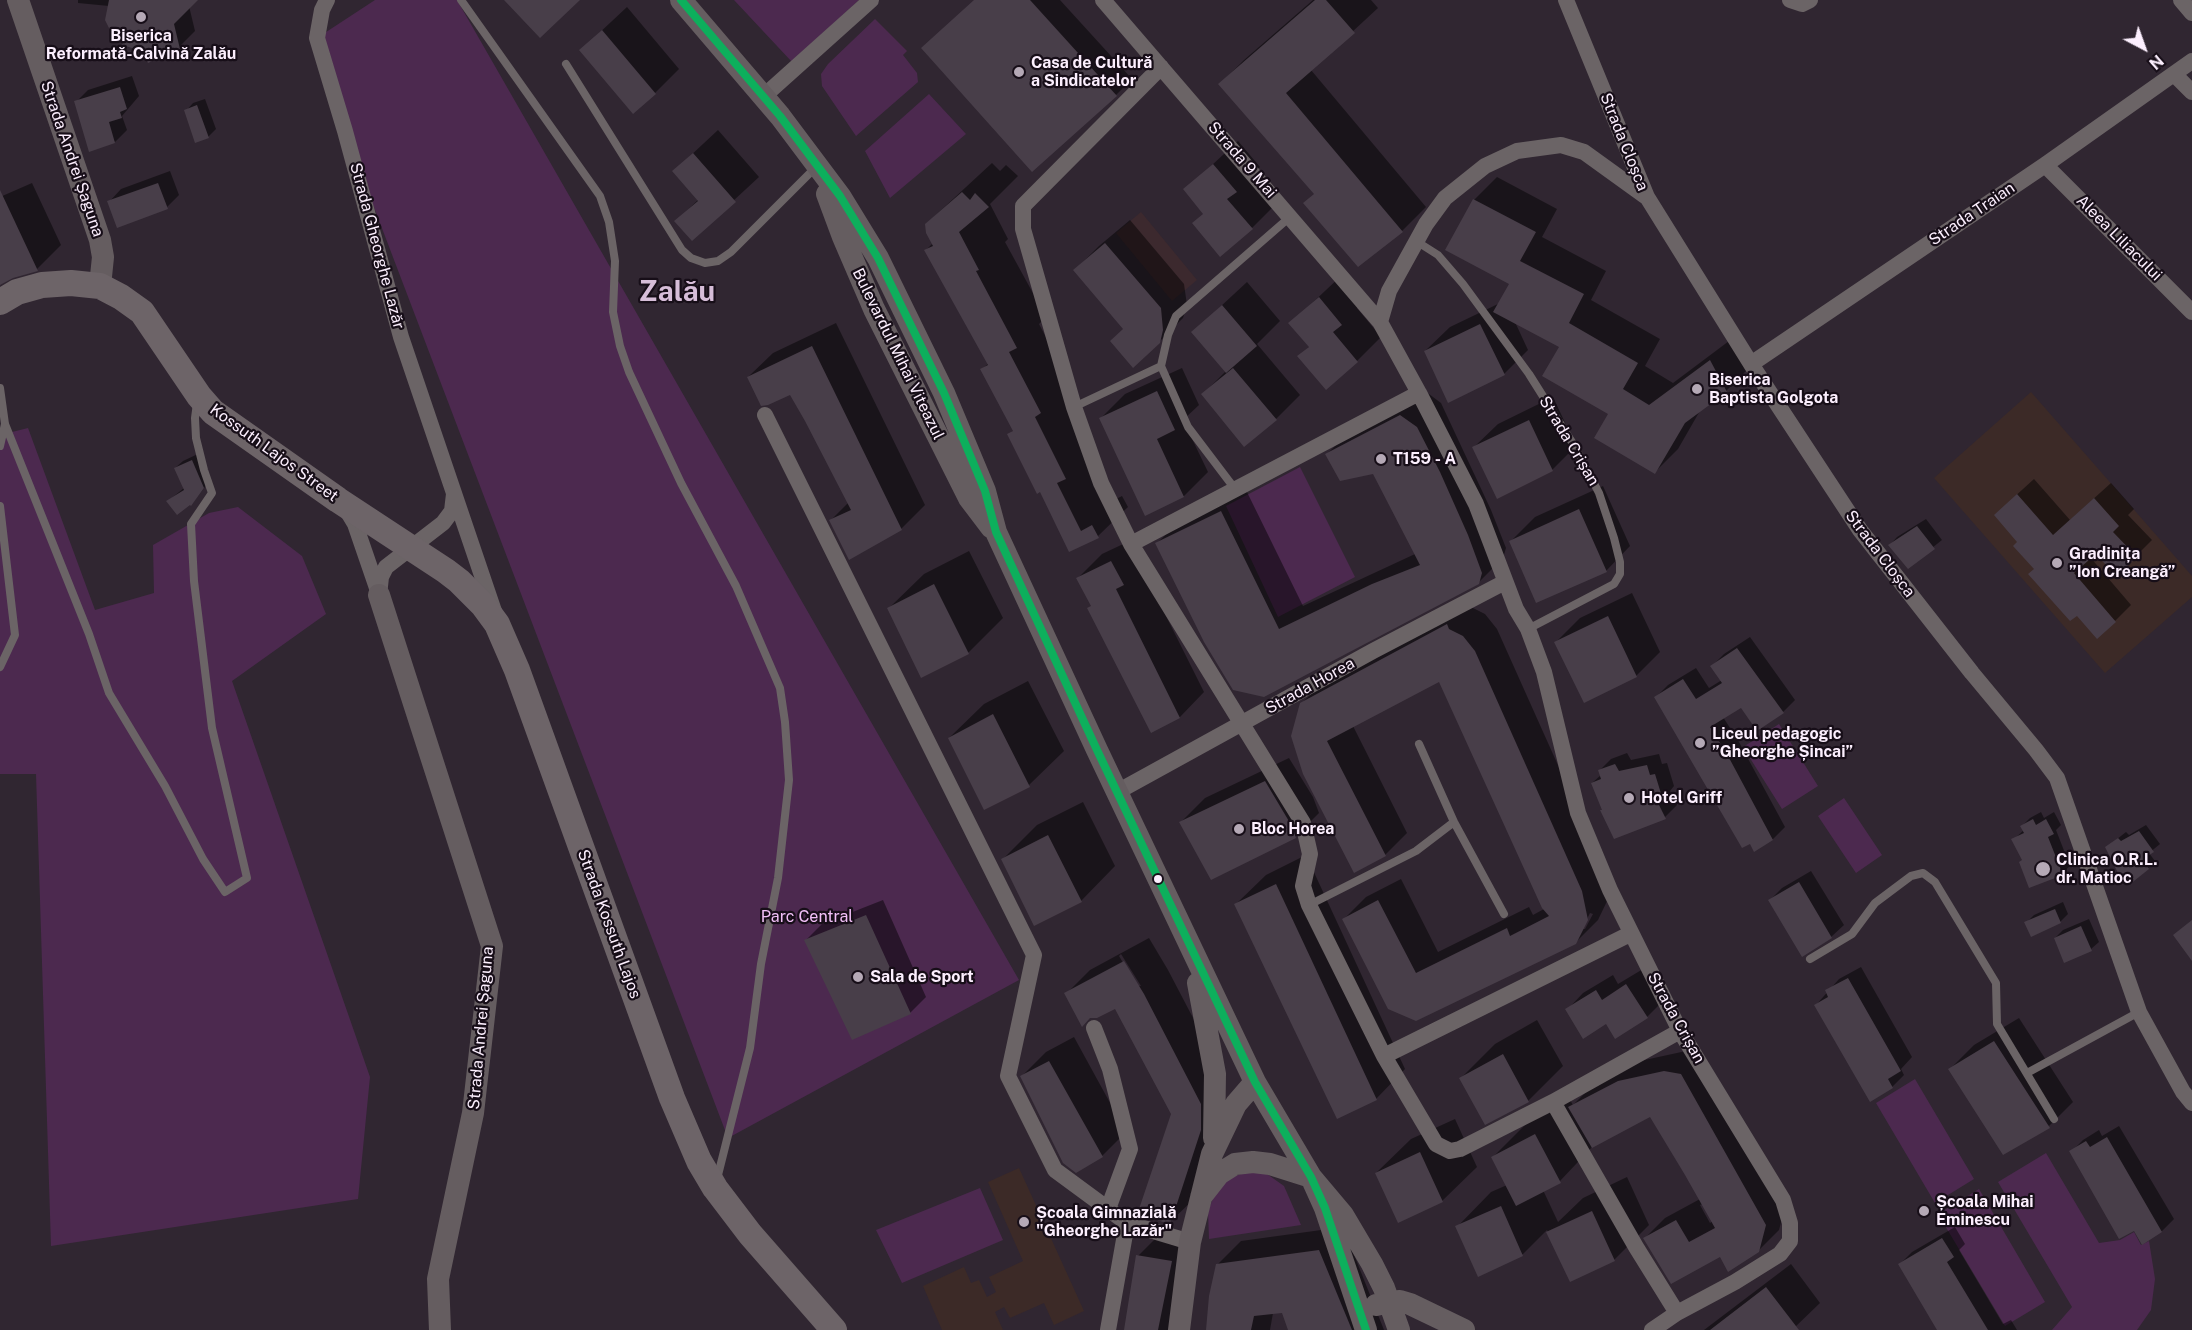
<!DOCTYPE html>
<meta charset="utf-8">
<style>
body{margin:0}
#map{position:relative;width:2192px;height:1330px;overflow:hidden;background:#302631;font-family:"Public Sans",sans-serif}
canvas{display:block}
.north{position:absolute;left:2114px;top:18px;width:60px;height:60px;-webkit-text-stroke:4px #170e18;paint-order:stroke;rotate:139deg;font-size:16px;font-weight:700;line-height:24px;text-align:center;color:#fceffe}
.north::after{content:'';display:block;margin:auto;width:21px;height:27px;background:#fceffe;clip-path:polygon(50% 0,100% 100%,50% 72%,0 100%)}
</style>
<div id="map">
<canvas width="2192" height="1330"></canvas>
<div class="north">N</div>
</div>
<script>
const context = document.querySelector('canvas').getContext('2d');
context.lineJoin = 'round';
function paint(path, color) { context.fillStyle = color; context.fill(path, 'evenodd'); }
const toPath = rows => new Path2D(rows.map(r => 'M' + r).join(''));
function trace(path, color, width, dash) { context.strokeStyle = color; context.lineWidth = width; context.lineCap = dash ? 'butt' : 'round'; context.setLineDash(dash || []); context.stroke(path); }
function write(font, color, halo, rows, align = 'center') {
  context.font = font + ' "Public Sans",sans-serif'; context.lineWidth = 4.5; context.setLineDash([]); context.textBaseline = 'middle'; context.strokeStyle = halo; context.fillStyle = color; for (const [text, x, y, turn = 0] of rows) {
    context.save(); context.translate(x, y); context.rotate((+turn || 0) * Math.PI / 180); context.textAlign = isNaN(turn) ? turn : align; if (halo) context.strokeText(text, 0, 0); context.fillText(text, 0, 0); context.restore();
  }
}
const industrial = toPath([
 [1141,212,1197,280,1172,301,1116,233]
]);
const education = toPath([
 [2031,392,2192,576,2192,597,2105,673,1934,478],
 [1019,1168,1084,1311,1054,1325,1044,1303,1010,1318,1004,1307,995,1312,1003,1330,942,1330,923,1286,964,1267,971,1283,979,1280,987,1297,996,1292,989,1277,1023,1261,988,1182]
]);
const green = toPath([
 [375,0,457,0,1019,980,728,1138,345,131,317,38],
 [734,0,859,0,792,62],
 [875,19,907,51,903,55,917,73,918,82,856,136,822,86,821,74,828,64],
 [929,94,966,134,890,198,865,151],
 [28,428,95,610,154,593,153,545,209,513,238,507,302,556,326,614,232,681,370,1077,358,1199,51,1246,36,774,0,774,0,435],
 [1300,467,1355,577,1278,617,1226,506],
 [1779,724,1818,786,1782,809,1743,747],
 [1844,798,1882,855,1856,873,1818,816],
 [1915,1079,1974,1179,1935,1203,1876,1103],
 [2046,1153,2099,1243,2120,1240,2134,1232,2141,1245,2149,1241,2155,1279,2151,1310,2137,1330,2052,1330,2072,1307,1998,1182],
 [1257,1167,1284,1186,1301,1225,1209,1239,1208,1211,1219,1183],
 [980,1188,1003,1240,902,1283,876,1230],
 [1979,1189,2045,1302,2005,1326,1938,1214]
]);
const shadow = toPath([
 [78,0,195,0,189,6,195,31,179,47,143,49,127,35,109,6,78,3],
 [974,0,1060,0,1132,79,1116,95],
 [1313,0,1371,0,1378,8,1311,70,1426,207,1402,231,1315,193,1220,84,1244,60],
 [627,7,679,69,655,93,581,50],
 [132,76,139,96,122,116,127,130,115,142,76,102,88,90],
 [205,99,216,129,208,137,186,111,193,103],
 [718,130,759,177,692,239,676,221,699,199,674,171],
 [1238,141,1260,167,1251,175,1276,204,1252,228,1205,213,1185,190],
 [992,163,1000,171,1006,165,1018,176,990,204,1008,239,1005,242,1046,317,1039,324,1070,383,1110,502,1122,496,1128,507,1098,536,1070,550,1040,489,1009,435,1014,430,982,369,989,363,926,250,933,243,926,224],
 [170,171,179,195,167,207,109,202,121,189],
 [1497,177,1557,209,1542,237,1606,271,1591,300,1660,339,1645,366,1673,383,1733,338,1749,368,1726,391,1701,409,1678,449,1655,472,1561,346,1515,322,1528,350,1504,374,1425,351,1450,327,1500,303,1511,283,1447,249,1474,200],
 [32,183,61,245,37,269,9,278,0,284,0,197],
 [1130,220,1184,284,1187,305,1183,318,1159,342,1125,329,1075,270,1099,246],
 [1343,274,1365,300,1357,308,1381,337,1357,361,1299,357,1310,346,1291,323],
 [1247,282,1280,321,1257,344,1300,395,1276,419,1203,394,1226,371,1193,332],
 [836,323,925,505,901,529,831,520,849,502,791,393,748,377,773,353],
 [1182,368,1199,405,1183,420,1208,472,1184,496,1146,514,1101,418,1125,394],
 [1425,391,1441,403,1491,510,1506,548,1503,558,1478,583,1264,696,1156,544,1181,520,1245,488,1303,606,1415,554,1374,472,1327,454,1351,430],
 [1553,397,1576,446,1552,470,1473,448,1498,424],
 [200,453,211,479,192,504,168,501,184,488,175,468,183,461],
 [2034,479,2070,520,2111,483,2134,509,2128,515,2152,540,2136,556,2096,552,2090,557,2131,605,2115,621,2035,569,2019,542,2012,499],
 [1603,486,1630,546,1606,571,1511,541,1535,517],
 [1926,519,1942,540,1908,567,1890,545,1897,537],
 [1136,538,1141,566,1204,692,1180,717,1152,731,1078,578,1102,554],
 [969,551,1003,618,969,652,922,676,889,608,924,574],
 [1632,593,1660,652,1636,676,1556,642,1580,618],
 [1471,607,1485,614,1497,629,1604,868,1609,897,1598,920,1575,943,1416,1019,1344,919,1366,897,1401,879,1438,952,1529,907,1533,915,1544,909,1440,680,1353,726,1407,833,1385,855,1301,704,1324,681],
 [1590,913,1593,914,1585,929,1582,929],
 [1750,637,1795,700,1783,712,1741,706,1723,717,1739,742,1785,827,1773,839,1755,850,1656,697,1668,685,1696,668,1709,688,1722,680,1712,666,1724,654],
 [1028,681,1064,751,1029,785,949,738,984,704],
 [1627,753,1631,760,1659,754,1662,764,1667,763,1674,786,1670,791,1677,805,1665,817,1603,809,1592,783,1601,775,1599,771,1611,759],
 [1289,758,1313,797,1319,813,1295,837,1181,822,1205,798],
 [1083,802,1115,866,1081,901,1003,859,1037,825],
 [2041,812,2044,818,2054,812,2061,825,2056,830,2070,866,2062,873,2024,859,2013,840,2024,830,2022,826,2030,818],
 [2146,825,2160,844,2149,853,2155,861,2148,868,2121,871,2107,847,2126,832,2129,835],
 [1306,855,1405,1069,1376,1099,1236,904,1266,875],
 [1811,871,1844,925,1831,937,1803,955,1770,900,1782,888],
 [883,900,926,997,910,1013,806,940,822,924],
 [2063,902,2068,914,2060,922,2026,923,2034,915],
 [2089,919,2099,942,2091,949,2055,938,2063,930],
 [1149,938,1168,970,1225,1079,1194,1199,1169,1223,1173,1113,1115,1007,1066,994,1090,970],
 [1121,954,1141,986,1137,986,1119,956],
 [1861,967,1912,1057,1901,1069,1904,1075,1892,1087,1816,1005,1839,979],
 [1643,969,1663,1001,1647,1017,1607,1022,1567,1010,1583,993,1613,975,1618,984],
 [2019,1018,2073,1102,2049,1126,1950,1069,1974,1045],
 [1537,1020,1563,1066,1528,1101,1485,1123,1461,1078,1495,1044],
 [1074,1037,1126,1132,1102,1156,1022,1076,1046,1052],
 [1686,1051,1786,1204,1779,1230,1758,1251,1721,1254,1645,1238,1665,1218,1700,1199,1650,1115,1594,1145,1560,1181,1543,1190,1558,1222,1583,1198,1627,1177,1649,1225,1614,1260,1570,1280,1547,1230,1523,1254,1479,1275,1457,1227,1491,1192,1507,1185,1493,1157,1527,1123,1570,1100,1573,1105,1591,1087,1640,1061],
 [1703,1204,1713,1221,1710,1223,1700,1205],
 [1455,1119,1477,1167,1442,1201,1376,1173,1411,1139],
 [2119,1126,2174,1219,2162,1231,2142,1242,2135,1229,2071,1152,2083,1140,2099,1130,2102,1136],
 [1343,1227,1384,1330,1290,1330,1283,1312,1273,1313,1270,1330,1208,1330,1217,1265,1241,1241],
 [1955,1227,1965,1244,1959,1250,2003,1324,2011,1320,2017,1330,1939,1330,1900,1264,1912,1252],
 [1162,1232,1195,1237,1177,1330,1126,1330,1138,1256],
 [1791,1264,1820,1303,1792,1330,1704,1330]
]);
const building = toPath([
 [109,0,198,0,174,24,180,49,148,63,142,51,122,45,126,36,111,32,105,20],
 [504,0,580,0,540,38],
 [974,0,1030,0,1117,96,1032,172,921,48],
 [1315,0,1326,0,1355,33,1286,93,1403,232,1358,267,1303,203,1314,194,1218,84],
 [602,30,656,94,633,114,579,50],
 [120,87,127,109,120,112,122,118,109,122,115,143,89,152,74,101],
 [197,105,209,138,195,143,184,110],
 [693,153,736,202,692,241,674,221,698,201,672,171],
 [1213,164,1237,192,1227,199,1253,229,1220,257,1192,223,1203,214,1183,189],
 [158,183,168,209,117,228,107,201],
 [0,190,38,271,13,278,0,285],
 [962,192,970,200,975,193,989,207,959,232,979,270,976,271,1017,348,1009,352,1041,413,1035,417,1066,479,1057,483,1081,531,1092,525,1099,538,1069,552,1040,492,1037,494,1007,434,1013,431,980,369,988,365,924,250,933,246,926,233,925,224],
 [1473,199,1536,232,1520,261,1584,294,1569,323,1638,363,1623,389,1649,405,1710,360,1727,392,1685,423,1655,474,1594,438,1608,414,1542,376,1559,347,1493,312,1509,284,1445,250],
 [1105,243,1161,308,1163,330,1160,343,1133,368,1110,341,1123,329,1073,270],
 [1319,297,1342,325,1333,332,1358,362,1326,390,1297,356,1309,347,1288,323],
 [1222,305,1257,346,1226,373,1191,332],
 [1480,324,1505,375,1448,403,1424,351],
 [812,346,902,530,849,560,829,520,851,510,805,421,790,395,768,405,761,406,747,377],
 [1233,368,1277,420,1244,447,1201,394],
 [1157,391,1175,430,1157,439,1184,497,1145,516,1099,418],
 [1400,415,1417,427,1440,472,1468,535,1482,573,1479,584,1264,697,1233,690,1204,642,1155,543,1221,511,1279,629,1372,584,1420,565,1373,474,1340,481,1325,454],
 [1529,420,1553,471,1497,499,1472,447],
 [192,460,204,488,191,506,190,505,177,515,166,501,184,490,174,468],
 [2017,494,2053,535,2094,498,2119,526,2113,532,2137,557,2116,576,2096,554,2074,573,2116,622,2097,639,2077,616,2070,621,2028,574,2034,569,2013,546,2017,542,1994,515],
 [1579,509,1607,572,1536,603,1509,541],
 [1917,526,1935,549,1908,569,1888,545],
 [1111,561,1124,585,1116,589,1180,718,1151,733,1087,608,1091,606,1076,578],
 [934,584,969,654,921,678,887,608],
 [1608,616,1637,677,1584,703,1554,642],
 [1447,624,1449,629,1463,636,1475,651,1582,891,1588,920,1576,944,1416,1021,1388,1009,1342,919,1378,900,1416,973,1507,928,1510,936,1549,916,1542,908,1439,682,1327,741,1386,856,1354,873,1303,774,1291,736,1300,703],
 [1737,648,1784,713,1757,731,1741,708,1710,727,1727,754,1773,840,1754,852,1750,844,1742,848,1654,697,1683,679,1696,699,1722,683,1710,666],
 [993,714,1030,787,984,810,948,738],
 [1615,764,1619,771,1647,765,1650,775,1655,774,1663,800,1658,803,1666,819,1614,839,1600,810,1602,810,1591,783,1601,779,1598,770],
 [1265,781,1293,828,1296,838,1211,880,1179,822],
 [2033,819,2036,825,2046,819,2054,834,2048,837,2063,875,2029,888,2019,862,2022,860,2011,839,2024,833,2020,826],
 [2139,831,2154,852,2143,859,2149,869,2129,885,2121,873,2119,875,2105,847,2118,838,2121,841],
 [1048,835,1082,902,1034,926,1001,859],
 [1799,882,1832,938,1802,957,1768,900],
 [1276,884,1377,1100,1337,1119,1234,904],
 [2055,909,2061,923,2031,937,2024,922],
 [866,915,911,1014,852,1040,804,940],
 [2192,920,2192,961,2173,935],
 [2081,926,2092,951,2064,963,2054,938],
 [1124,961,1144,994,1201,1104,1201,1130,1170,1225,1138,1212,1171,1114,1115,1009,1097,1018,1090,1018,1082,1027,1064,993],
 [1848,978,1901,1071,1888,1079,1893,1088,1870,1102,1814,1005,1828,997,1825,990],
 [1626,984,1648,1018,1615,1039,1606,1024,1583,1039,1565,1009,1596,990,1602,1000],
 [1994,1041,2050,1128,2003,1155,1948,1069],
 [1503,1054,1529,1102,1485,1125,1459,1078],
 [1049,1061,1103,1157,1076,1173,1063,1163,1020,1076],
 [1664,1071,1681,1074,1766,1225,1759,1252,1728,1272,1720,1257,1671,1284,1643,1238,1676,1220,1689,1242,1715,1228,1685,1175,1650,1117,1592,1148,1568,1107,1618,1081],
 [1535,1134,1561,1183,1516,1206,1491,1157],
 [2107,1137,2162,1232,2142,1245,2134,1231,2119,1239,2069,1151,2086,1141,2090,1147],
 [1420,1152,1443,1202,1398,1223,1375,1173],
 [1501,1206,1523,1256,1478,1277,1455,1226],
 [1592,1211,1615,1261,1570,1282,1546,1232],
 [1942,1238,1954,1257,1947,1262,1988,1330,1937,1330,1898,1264],
 [1319,1250,1352,1330,1288,1330,1282,1313,1254,1316,1251,1330,1206,1330,1209,1296,1216,1264],
 [1136,1255,1172,1261,1158,1330,1124,1330],
 [1766,1287,1799,1330,1710,1330]
]);
const lane = toPath([
 [461,0,600,196,609,222,615,261,613,312,620,346,629,372,681,483,736,586,780,688,785,722,789,780,778,878,761,964,750,1048,717,1179],
 [566,64,682,250,691,258,705,263,718,261,731,252,816,167],
 [1416,241,1438,255,1463,284,1529,374,1575,447,1599,493,1614,538,1620,562,1620,574,1614,584,1528,629],
 [0,388,5,424,89,634,109,693,165,786,203,859,225,892,247,878,212,728,194,581,191,524,212,493,204,470,196,438,195,418,197,403],
 [1074,407,1161,366],
 [0,446,5,424],
 [1235,489,1188,427,1161,366,1168,335,1176,316,1290,217],
 [0,506,15,635,0,667],
 [1419,744,1454,822,1504,914],
 [1309,905,1416,851,1454,822],
 [1810,959,1852,934,1875,903,1911,876,1923,873,1935,882,1996,983,1997,1024,2054,1119],
 [2027,1073,2139,1012]
]);
const street = toPath([
 [327,0,322,10,317,38,345,131,401,337,494,611],
 [1103,0,1380,322,1419,393,1476,504,1516,609,1528,629,1544,672,1578,813,1610,890,1680,1031,1783,1200,1790,1223,1790,1241,1780,1254,1735,1282,1677,1313,1652,1330],
 [1566,0,1647,197,1751,364,1860,530,1972,673,2036,750,2057,778,2139,1012,2183,1092,2192,1103],
 [1790,0,1802,4,1810,0],
 [2181,0,2192,13],
 [1161,67,1023,206,1023,229,1074,407,1101,483,1131,544,1303,823,1310,854,1303,886,1309,905,1384,1056,1436,1144,1450,1151,1460,1149,1553,1102,1680,1031],
 [2174,74,2192,92],
 [764,96,871,0],
 [2045,165,2192,312],
 [1380,322,1389,291,1426,224,1445,198,1485,166,1517,151,1561,145,1584,152,1645,196],
 [1751,364,2045,165,2192,61],
 [765,415,1034,955,1008,1076,1055,1170,1127,1223,1190,1242],
 [346,509,355,524,378,591],
 [1131,544,1419,393],
 [379,595,381,577,386,567,443,523,452,511,454,494],
 [1117,792,1373,651,1505,582],
 [1094,1028,1110,1069,1130,1149,1108,1209],
 [1384,1056,1630,934],
 [1553,1102,1636,1247,1677,1313],
 [1108,1330,1127,1223]
]);
const secondary = toPath([
 [18,0,100,240,103,257,100,286],
 [681,0,780,116,840,196,878,258,944,393,985,491,996,532,1097,750,1255,1082,1311,1177,1325,1208,1366,1330],
 [827,194,843,237,874,309,969,498,991,527],
 [379,595,492,946,473,1113,438,1279,440,1330],
 [1198,983,1215,1074,1214,1138],
 [1201,1197,1219,1174,1235,1164,1253,1162,1270,1164,1311,1177,1343,1215,1372,1264,1384,1288,1399,1330],
 [1376,1305,1389,1302,1400,1301,1410,1304,1464,1330],
 [1179,1330,1190,1242,1212,1154,1236,1104,1255,1082]
]);
const primary = toPath([
 [0,302,17,292,42,285,71,283,100,286,121,297,142,312,199,396,213,412,338,500,446,571,459,581,483,605,497,624,517,670,672,1098,699,1161,715,1188,750,1234,834,1330]
]);
const bus1 = toPath([
 [681,0,780,116,840,196,878,258,944,393,985,491,996,532,1097,750,1255,1082,1311,1177,1325,1208,1366,1330]
]);
const markers = [
 [141,17,6,"#b5a9b6"],
 [1019,72,6,"#b5a9b6"],
 [1697,389,6,"#b5a9b6"],
 [1381,459,6,"#b5a9b6"],
 [2057,563,6,"#b5a9b6"],
 [1700,743,6,"#b5a9b6"],
 [1629,798,6,"#b5a9b6"],
 [1239,829,6,"#b5a9b6"],
 [2043,869,8,"#b5a9b6"],
 [1158,879,5,"#fceffe"],
 [858,977,6,"#b5a9b6"],
 [1924,1211,6,"#b5a9b6"],
 [1024,1222,6,"#b5a9b6"]
];
const poiNames = [
 ["Biserica",141,36,"center"],
 ["Reformată-Calvină Zalău",141,54,"center"],
 ["Casa de Cultură",1031,63],
 ["a Sindicatelor",1031,81],
 ["Biserica",1709,380],
 ["Baptista Golgota",1709,398],
 ["T159 - A",1393,459],
 ["Gradinița",2069,554],
 ["”Ion Creangă”",2069,572],
 ["Liceul pedagogic",1712,734],
 ["”Gheorghe Șincai”",1712,752],
 ["Hotel Griff",1641,798],
 ["Bloc Horea",1251,829],
 ["Clinica O.R.L.",2056,860],
 ["dr. Matioc",2056,878],
 ["Sala de Sport",870,977],
 ["Școala Mihai",1936,1202],
 ["Eminescu",1936,1220],
 ["Școala Gimnazială",1036,1213],
 ["\"Gheorghe Lazăr\"",1036,1231]
];
const streetNames = [
 ["Strada Cloșca",1624,142,68],
 ["Strada Andrei Șaguna",72,159,71],
 ["Strada 9 Mai",1242,160,49],
 ["Strada Traian",1972,214,-34],
 ["Aleea Liliacului",2119,238,45],
 ["Strada Gheorghe Lazăr",377,246,75],
 ["Bulevardul Mihai Viteazul",898,354,64],
 ["Strada Crișan",1569,441,59],
 ["Kossuth Lajos Street",274,453,36],
 ["Strada Cloșca",1880,554,53],
 ["Strada Horea",1310,686,-29],
 ["Strada Kossuth Lajos",609,924,70],
 ["Strada Crișan",1676,1018,61],
 ["Strada Andrei Șaguna",481,1028,-85]
];
const parkNames = [
 ["Parc Central",807,917]
];
const townNames = [
 ["Zalău",677,292]
];
paint(industrial, '#3c292e');
paint(education, '#3c2a27');
paint(green, '#4c294f');
paint(shadow, '#0007');
paint(building, '#483e49');
trace(lane, '#6b6466', 8);
trace(street, '#6b6466', 16);
trace(secondary, '#655d60', 22);
trace(primary, '#6d6468', 26);
trace(bus1, '#0daf5c', 8);
for (const [x, y, r, color] of markers) { const dot = new Path2D(); dot.arc(x, y, r, 0, 2 * Math.PI); context.fillStyle = color; context.fill(dot); trace(dot, '#170e18', 2); }
write('bold 16px', '#fceffe', '#170e18', poiNames, 'left');
write('16px', '#fceffe', '#170e18', streetNames);
write('16px', '#f2c0f8', '#170e18', parkNames);
write('bold 28px', '#d6bdd8', '#170e18', townNames);
</script>
